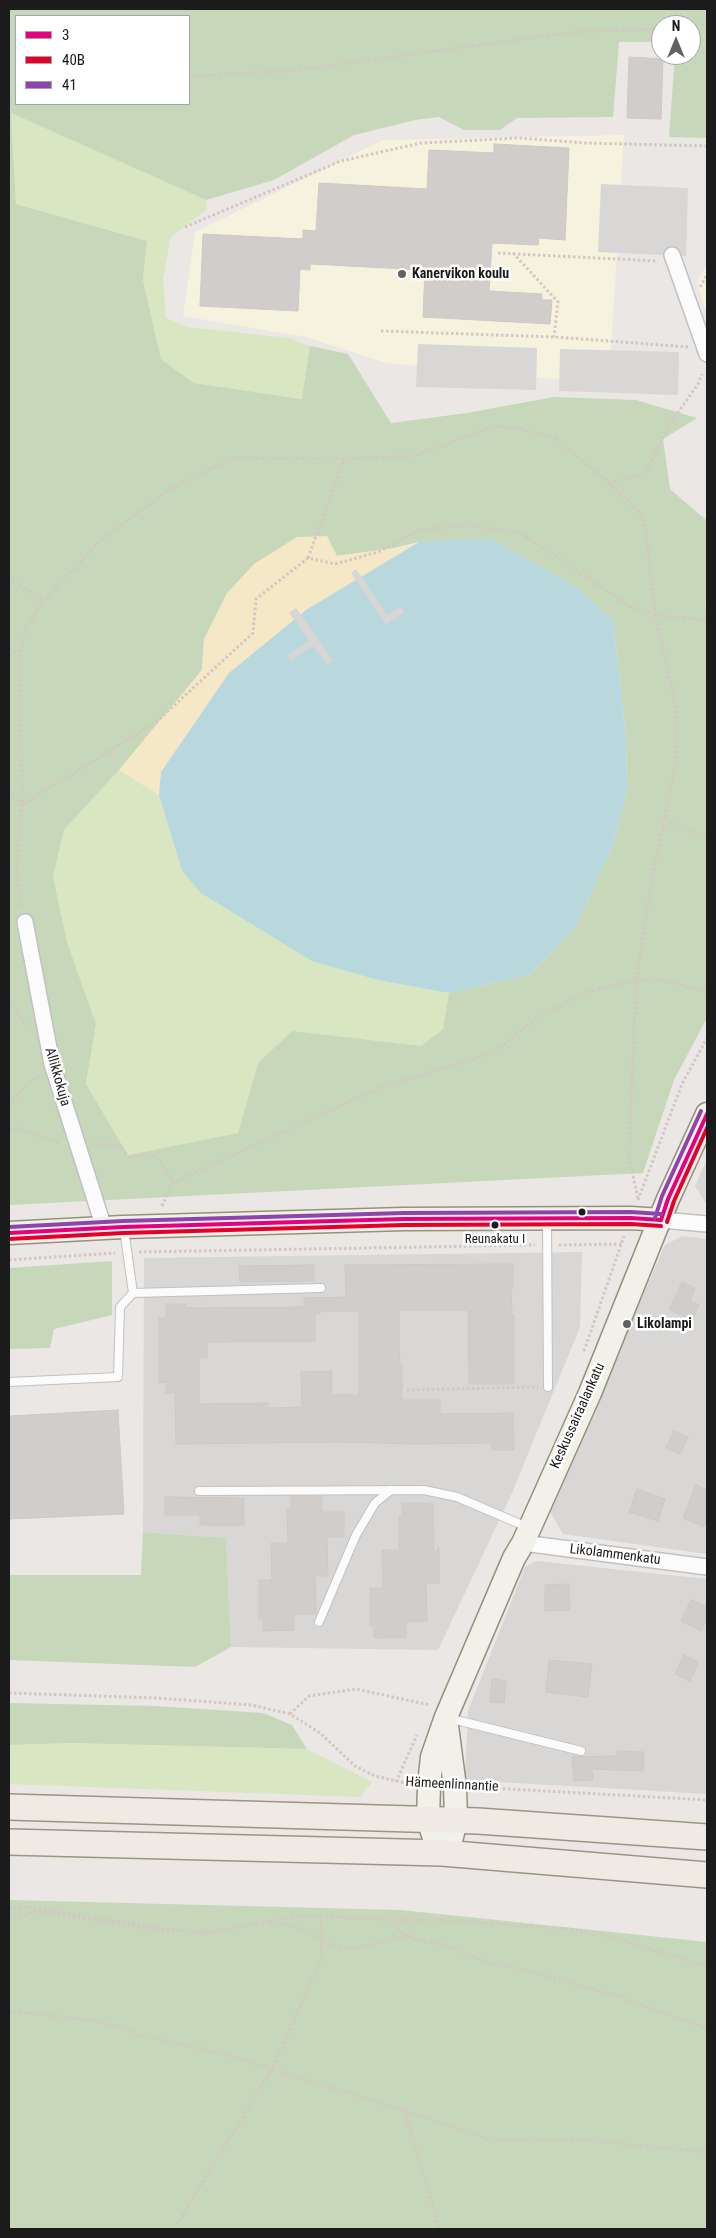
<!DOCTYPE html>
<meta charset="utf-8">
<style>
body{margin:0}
#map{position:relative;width:716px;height:2238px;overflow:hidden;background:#eae7e4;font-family:"Roboto Condensed",sans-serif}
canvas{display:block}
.frame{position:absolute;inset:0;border:10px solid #1b1b1b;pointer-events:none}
.legend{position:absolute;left:15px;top:15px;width:175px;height:90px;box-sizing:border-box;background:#fff;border:1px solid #a4a4a4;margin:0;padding:6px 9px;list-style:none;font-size:15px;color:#1b1b1b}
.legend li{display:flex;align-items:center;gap:10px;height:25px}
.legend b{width:25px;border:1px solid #a4a4a4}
.north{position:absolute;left:651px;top:15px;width:50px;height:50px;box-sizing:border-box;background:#fff;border:1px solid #a4a4a4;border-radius:50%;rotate:0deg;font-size:14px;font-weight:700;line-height:20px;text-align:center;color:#1b1b1b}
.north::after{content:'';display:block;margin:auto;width:18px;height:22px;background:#636261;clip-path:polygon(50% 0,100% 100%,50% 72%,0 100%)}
</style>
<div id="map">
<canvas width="716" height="2238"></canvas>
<div class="frame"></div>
<ul class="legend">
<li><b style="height:6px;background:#e5007d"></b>3</li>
<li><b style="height:6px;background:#e4002b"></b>40B</li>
<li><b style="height:6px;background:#8e44ad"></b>41</li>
</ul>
<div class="north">N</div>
</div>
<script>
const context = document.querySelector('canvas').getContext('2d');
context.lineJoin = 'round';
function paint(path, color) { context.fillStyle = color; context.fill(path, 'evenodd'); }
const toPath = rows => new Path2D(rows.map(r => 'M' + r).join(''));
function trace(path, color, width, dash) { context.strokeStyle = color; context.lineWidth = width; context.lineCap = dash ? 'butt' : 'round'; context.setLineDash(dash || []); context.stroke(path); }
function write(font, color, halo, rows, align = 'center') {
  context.font = font + ' "Roboto Condensed",sans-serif'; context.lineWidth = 5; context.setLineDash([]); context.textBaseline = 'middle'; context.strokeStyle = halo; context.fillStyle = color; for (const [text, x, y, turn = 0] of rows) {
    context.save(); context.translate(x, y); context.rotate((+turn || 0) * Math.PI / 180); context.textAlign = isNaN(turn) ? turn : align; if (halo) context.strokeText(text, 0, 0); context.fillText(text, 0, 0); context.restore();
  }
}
const residential = toPath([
 [707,1159,707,1205,695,1186],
 [682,1236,707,1239,707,1554,563,1534,549,1510,665,1245],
 [582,1252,580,1327,512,1493,438,1650,231,1647,226,1538,143,1532,144,1258],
 [537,1561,707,1579,707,1794,465,1780,468,1711,525,1567]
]);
const education = toPath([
 [624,135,609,384,386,363,306,337,183,316,195,232,383,140],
 [707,264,707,315,697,282]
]);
const grass = toPath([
 [11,113,206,200,207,209,171,237,163,279,166,318,187,327,288,338,310,346,303,399,194,383,161,359,143,280,147,241,16,204],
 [119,770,159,795,182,871,378,980,449,993,443,1029,421,1046,292,1032,258,1063,238,1133,128,1155,86,1084,96,1024,67,942,53,877,64,830],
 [71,1743,307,1749,372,1782,360,1797,9,1784,9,1745]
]);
const forest = toPath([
 [9,9,707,9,707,138,669,137,675,55,691,55,691,25,661,25,661,42,619,42,613,117,517,118,500,130,464,130,439,117,415,120,354,135,274,180,206,200,11,113,16,204,147,241,143,280,161,359,194,383,302,399,310,346,348,354,391,423,467,413,554,397,636,400,697,418,663,439,670,489,707,521,707,601,705,602,707,607,707,1018,674,1080,643,1173,9,1205],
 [16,16,189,16,189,104,16,104],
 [419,542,613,620,626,737,627,790,613,845,576,926,531,974,449,993,443,1029,421,1046,292,1031,258,1063,238,1133,128,1155,86,1084,96,1024,67,942,53,877,64,830,119,770,202,670,204,639,336,556,395,548],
 [112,1261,112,1315,54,1329,50,1348,9,1349,9,1268],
 [143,1532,226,1538,231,1647,195,1667,9,1660,9,1575,141,1575],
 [9,1703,155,1706,263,1713,292,1725,307,1749,71,1743,9,1745],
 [9,1900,401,1910,707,1942,707,2229,9,2229]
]);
const sand = toPath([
 [327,536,337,556,395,548,419,542,306,610,229,673,161,772,159,795,119,770,202,670,204,639,227,593,254,564,297,537]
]);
const parking = toPath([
 [601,184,688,188,686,256,598,252],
 [418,344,537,348,536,390,416,387],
 [560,349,679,352,678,395,559,391]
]);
const water = toPath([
 [490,538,577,587,613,620,626,737,627,790,613,845,576,926,531,974,449,993,378,980,312,961,201,893,182,871,159,795,161,772,229,673,306,610,419,542]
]);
const pier = toPath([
 [356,569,387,615,400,606,405,612,386,625,351,573],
 [296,608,333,660,327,665,313,646,291,661,287,656,309,640,289,613]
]);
const building = toPath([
 [629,57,663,59,661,119,627,118,629,57],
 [494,144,569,148,565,240,539,238,538,245,492,243,489,291,542,294,542,300,552,300,550,324,423,317,425,270,310,264,310,270,300,269,298,311,200,306,203,234,303,239,303,230,316,231,319,183,427,189,429,150,494,153,494,144],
 [513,1264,513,1288,511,1288,512,1315,514,1315,514,1384,469,1384,468,1310,399,1310,399,1344,400,1366,402,1366,402,1400,440,1400,440,1414,513,1413,514,1450,492,1450,491,1443,413,1444,342,1442,176,1444,175,1393,166,1393,166,1382,159,1383,159,1318,166,1318,166,1304,186,1304,186,1308,304,1307,304,1298,346,1297,345,1265,513,1264],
 [320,1311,359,1311,359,1395,332,1395,332,1371,301,1372,302,1407,269,1408,268,1403,199,1404,199,1358,207,1358,207,1342,315,1341,315,1314,320,1314,320,1311],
 [314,1265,314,1281,240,1282,239,1266,314,1265],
 [682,1282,695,1288,690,1301,699,1305,693,1320,669,1310,682,1282],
 [118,1410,124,1514,9,1519,9,1416,118,1410],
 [674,1431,688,1437,680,1454,666,1448,674,1431],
 [696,1485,707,1490,707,1520,704,1527,683,1518,696,1485],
 [637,1489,665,1499,658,1521,629,1512,637,1489],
 [291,1496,322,1496,322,1512,344,1512,344,1537,327,1537,328,1576,315,1576,316,1614,294,1614,294,1630,263,1631,263,1618,259,1619,259,1580,272,1580,271,1543,288,1543,287,1509,291,1509,291,1496],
 [165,1497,244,1498,244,1525,200,1525,200,1515,165,1515,165,1497],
 [402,1503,433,1503,434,1555,439,1547,439,1583,426,1583,427,1621,406,1621,406,1637,374,1638,374,1626,370,1626,370,1588,383,1588,382,1550,399,1550,399,1516,402,1516,402,1503],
 [569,1584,570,1610,545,1611,545,1585,569,1584],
 [691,1600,707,1607,707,1619,701,1631,681,1621,691,1600],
 [684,1655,698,1662,690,1681,675,1674,684,1655],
 [549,1660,592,1664,588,1697,546,1692,549,1660],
 [492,1679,506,1681,504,1703,490,1702,492,1679],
 [618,1751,644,1752,643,1771,592,1769,593,1780,574,1781,572,1757,617,1756,618,1751]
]);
const path = toPath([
 [691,26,707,24],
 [189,76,290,71,574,32,661,29],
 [9,99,16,98],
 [185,227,341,161,421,143,519,138,586,143,707,146],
 [498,253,656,261],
 [513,253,558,302,554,337],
 [700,287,707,275],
 [381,331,554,337,689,347],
 [609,483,643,473,649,467,669,425,698,384,702,374],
 [308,558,344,459],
 [9,574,17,583,43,602],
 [9,649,19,653],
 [9,793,22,805,156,722,253,633,256,599,308,558,335,564,378,552,419,530,465,525,519,532,629,606,655,615,675,701,676,761,665,819,707,838],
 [22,906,16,870,22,805,19,653,26,629,43,602,101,540,171,488,234,458,344,459,415,456,494,426,522,429,555,438,609,483,638,511,646,531,655,615,707,620],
 [9,1000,29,1030],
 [9,1105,24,1087,40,1075],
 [9,1131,18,1128,60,1143],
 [93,1144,118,1145,130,1158,148,1154,159,1159,173,1183],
 [638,1198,629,1159,636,980,654,867,665,819],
 [638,1200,682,1084,707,1038],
 [162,1206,173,1183,379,1088,493,1053,538,1017,586,992,636,980,658,979,707,992],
 [559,1245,622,1244],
 [139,1252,535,1245],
 [9,1260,115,1253],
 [584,1351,624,1236],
 [407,1390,538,1387],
 [9,1693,156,1698,252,1705,290,1714,320,1733,355,1766,375,1776,410,1784],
 [290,1714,309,1696,356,1689,430,1705],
 [396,1782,417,1735],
 [473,1787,707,1800],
 [9,1908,31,1907,170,1930,216,1931,293,1917,321,1916,392,1920,444,1920,569,1929,614,1937,707,1967],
 [9,1915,25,1915,34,1911,173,1932],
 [392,1920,402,1933,422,1941,440,1944,489,1963,520,1969,612,1994,707,2029],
 [269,1924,293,1925,327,1944,350,1948,369,1946,411,1935],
 [195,1933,216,1933],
 [9,2011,90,2020,119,2027,142,2036,213,2051,403,2110,488,2139,593,2141,707,2152],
 [404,2110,440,2229],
 [174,2229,272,2069,321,1960,321,1916]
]);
const lane = toPath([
 [547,1220,548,1387],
 [133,1293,321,1288],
 [9,1382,118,1377,120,1307,133,1293,124,1229],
 [199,1491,424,1490,457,1497,527,1527],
 [319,1622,356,1535,375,1503,391,1490],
 [448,1718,581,1751]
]);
const street = toPath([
 [672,255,707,354],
 [25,922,52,1064,104,1228],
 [661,1220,707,1224],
 [523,1543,707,1567]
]);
const secondary = toPath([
 [9,1233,123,1227,404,1219,631,1218,661,1220],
 [442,1853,433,1835,428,1819,429,1785,432,1757,446,1717,514,1558,523,1543,590,1393,668,1199,707,1114],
 [442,1853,452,1837,456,1820,455,1787,447,1726]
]);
const primary = toPath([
 [9,1807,478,1821,707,1837],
 [9,1842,442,1853,707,1875]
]);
const bus1 = toPath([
 [661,1220,668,1199,707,1114],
 [9,1233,123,1227,404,1219,631,1218,661,1220]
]);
const bus2 = toPath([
 [667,1222,674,1201,707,1128],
 [9,1239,123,1233,404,1225,631,1224,661,1226]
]);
const bus3 = toPath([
 [655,1218,662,1196,701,1111],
 [9,1227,123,1221,404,1213,631,1212,661,1214]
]);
const markers = [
 [402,274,5,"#636261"],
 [582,1212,4.5,"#1b1b1b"],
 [495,1225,4.5,"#1b1b1b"],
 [627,1324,5,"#636261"]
];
const busNames = [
 ["Reunakatu I",495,1240]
];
const poiNames = [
 ["Kanervikon koulu",412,274],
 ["Likolampi",637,1324]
];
const streetNames = [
 ["Allikkokuja",57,1077,74],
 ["Keskussairaalankatu",578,1416,-66],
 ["Likolammenkatu",615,1555,7],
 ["Hämeenlinnantie",452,1785,3]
];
paint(residential, '#d9d7d5');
paint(education, '#f5f3de');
paint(grass, '#d8e7c2');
paint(forest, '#c6d8b9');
paint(sand, '#f4e8c7');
paint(parking, '#d8d7d5');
paint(water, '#b8d8dd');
paint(pier, '#d7d6d5');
paint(building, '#d1cdcb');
trace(building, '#cdc9c5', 1);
trace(lane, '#c2c1c0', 10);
trace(street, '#c2c1c0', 18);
trace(secondary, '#93927d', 25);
trace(primary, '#9f9382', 28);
trace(path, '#d5c6c4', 3, [2.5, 2.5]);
trace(lane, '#fcfbfb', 8);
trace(street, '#fcfbfb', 15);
trace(secondary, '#f2f1e9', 22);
trace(primary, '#efeae3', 25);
trace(bus1, '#e5007d', 4);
trace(bus2, '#e4002b', 4);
trace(bus3, '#8e44ad', 4);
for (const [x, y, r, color] of markers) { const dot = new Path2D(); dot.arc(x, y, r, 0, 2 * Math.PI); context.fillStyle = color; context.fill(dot); trace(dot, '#fff', 2); }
write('13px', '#1b1b1b', '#fff', busNames);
write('bold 14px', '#1b1b1b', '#fff', poiNames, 'left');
write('14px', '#1b1b1b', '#fff', streetNames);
</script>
